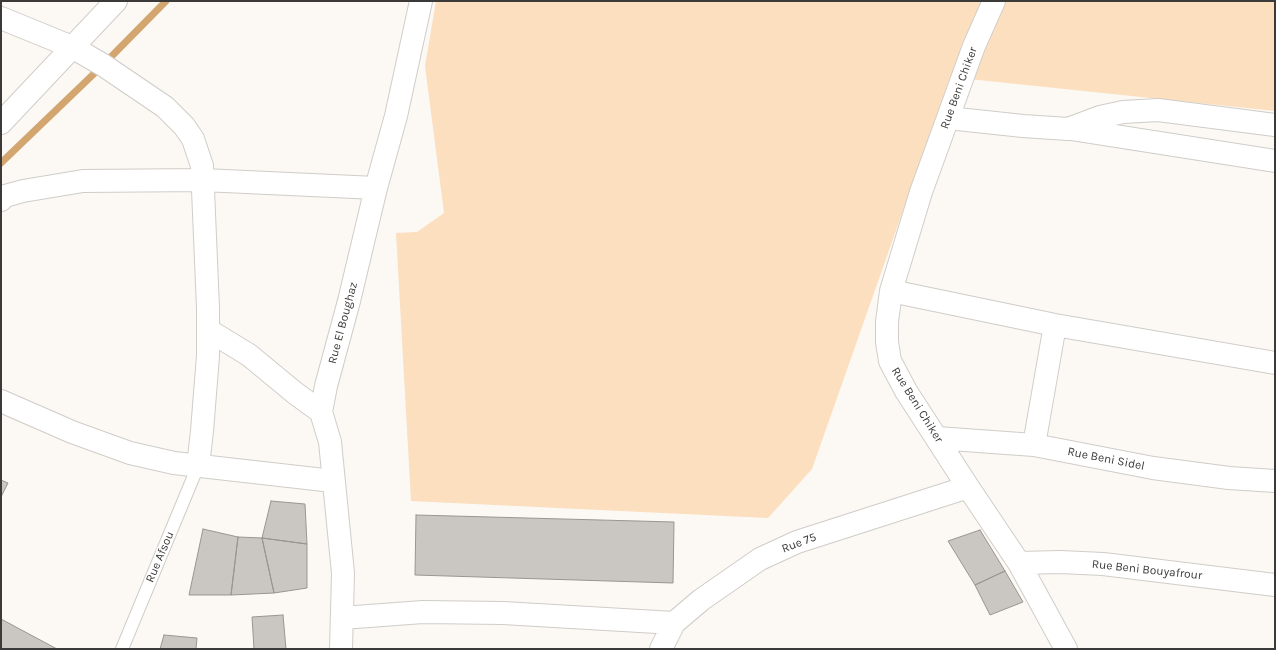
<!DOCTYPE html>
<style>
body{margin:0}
#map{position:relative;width:1276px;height:650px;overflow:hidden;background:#fcf8f4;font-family:Karla,sans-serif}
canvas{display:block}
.frame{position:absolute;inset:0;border:2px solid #3c3a39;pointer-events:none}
</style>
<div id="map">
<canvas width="1276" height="650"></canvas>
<div class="frame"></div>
</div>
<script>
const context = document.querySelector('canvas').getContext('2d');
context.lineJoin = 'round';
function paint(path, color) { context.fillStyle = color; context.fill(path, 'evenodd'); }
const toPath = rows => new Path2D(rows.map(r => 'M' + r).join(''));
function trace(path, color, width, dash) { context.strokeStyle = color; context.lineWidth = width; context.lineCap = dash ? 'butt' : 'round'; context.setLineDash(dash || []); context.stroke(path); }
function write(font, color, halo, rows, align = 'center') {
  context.font = font + ' Karla,sans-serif'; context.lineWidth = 3; context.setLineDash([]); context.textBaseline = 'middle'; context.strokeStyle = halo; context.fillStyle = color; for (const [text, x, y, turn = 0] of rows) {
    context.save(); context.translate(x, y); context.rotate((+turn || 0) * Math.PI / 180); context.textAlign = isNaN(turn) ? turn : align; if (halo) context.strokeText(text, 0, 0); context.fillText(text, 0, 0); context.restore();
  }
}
const green = toPath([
 [436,1,1275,1,1275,111,950,77,812,469,768,518,411,501,396,233,417,232,444,213,425,66]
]);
const stream = toPath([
 [1,163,103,65,166,1]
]);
const building = toPath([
 [1,480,8,483,1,497,1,480],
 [271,501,305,504,307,544,262,538,271,501],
 [416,515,674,522,673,583,415,575,416,515],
 [203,529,238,537,231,595,189,595,203,529],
 [980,530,1005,571,975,585,948,541,980,530],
 [238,537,262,538,274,593,231,595,238,537],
 [262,538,307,544,307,588,274,593,262,538],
 [1005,571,1023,602,990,615,975,585,1005,571],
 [283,615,286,649,254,649,252,617,283,615],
 [1,619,57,649,1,649,1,619],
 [164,635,197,638,196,649,160,649,164,635]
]);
const lane = toPath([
 [122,649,198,466]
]);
const street = toPath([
 [994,1,974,46,921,192,891,291,887,322,887,342,890,361,906,391,968,487,1019,563,1066,649],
 [1,18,72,47,103,65,165,107,184,126,193,139,202,166,208,308,208,356,202,431,198,466],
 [948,118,1023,126,1068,129,1100,117,1123,112,1158,110,1275,125],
 [1,123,116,1],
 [1071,129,1275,161],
 [1,200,5,196,23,191,83,181,203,180,376,188],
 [891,291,1055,325,1275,363],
 [208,330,249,355,295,393,321,412],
 [1,401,72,432,130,453,174,463,333,481],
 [937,438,1034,445,1153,468,1229,478,1275,481],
 [1034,445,1055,325],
 [1019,563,1060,562,1103,564,1275,585],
 [342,618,423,612,503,613,674,623],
 [341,649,343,573,330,442,321,412,326,386,349,301,376,188,396,116,421,1],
 [661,649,674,623,701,600,760,559,797,542,968,487]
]);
const streetNames = [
 ["Rue Beni Chiker",959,88,-70],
 ["Rue El Boughaz",343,323,-75],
 ["Rue Beni Chiker",917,405,58],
 ["Rue Beni Sidel",1106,459,11],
 ["Rue 75",799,543,-21],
 ["Rue Afsou",160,557,-67],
 ["Rue Beni Bouyafrour",1147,570,6]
];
paint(green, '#fbdfbf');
trace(stream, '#d3a56f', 7);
paint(building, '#cac6c2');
trace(building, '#999692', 1);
trace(lane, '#d0cdc9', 14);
trace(street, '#d0cdc9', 24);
trace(lane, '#fff', 12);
trace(street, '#fff', 22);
write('12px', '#3c3a39', '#fff', streetNames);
</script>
